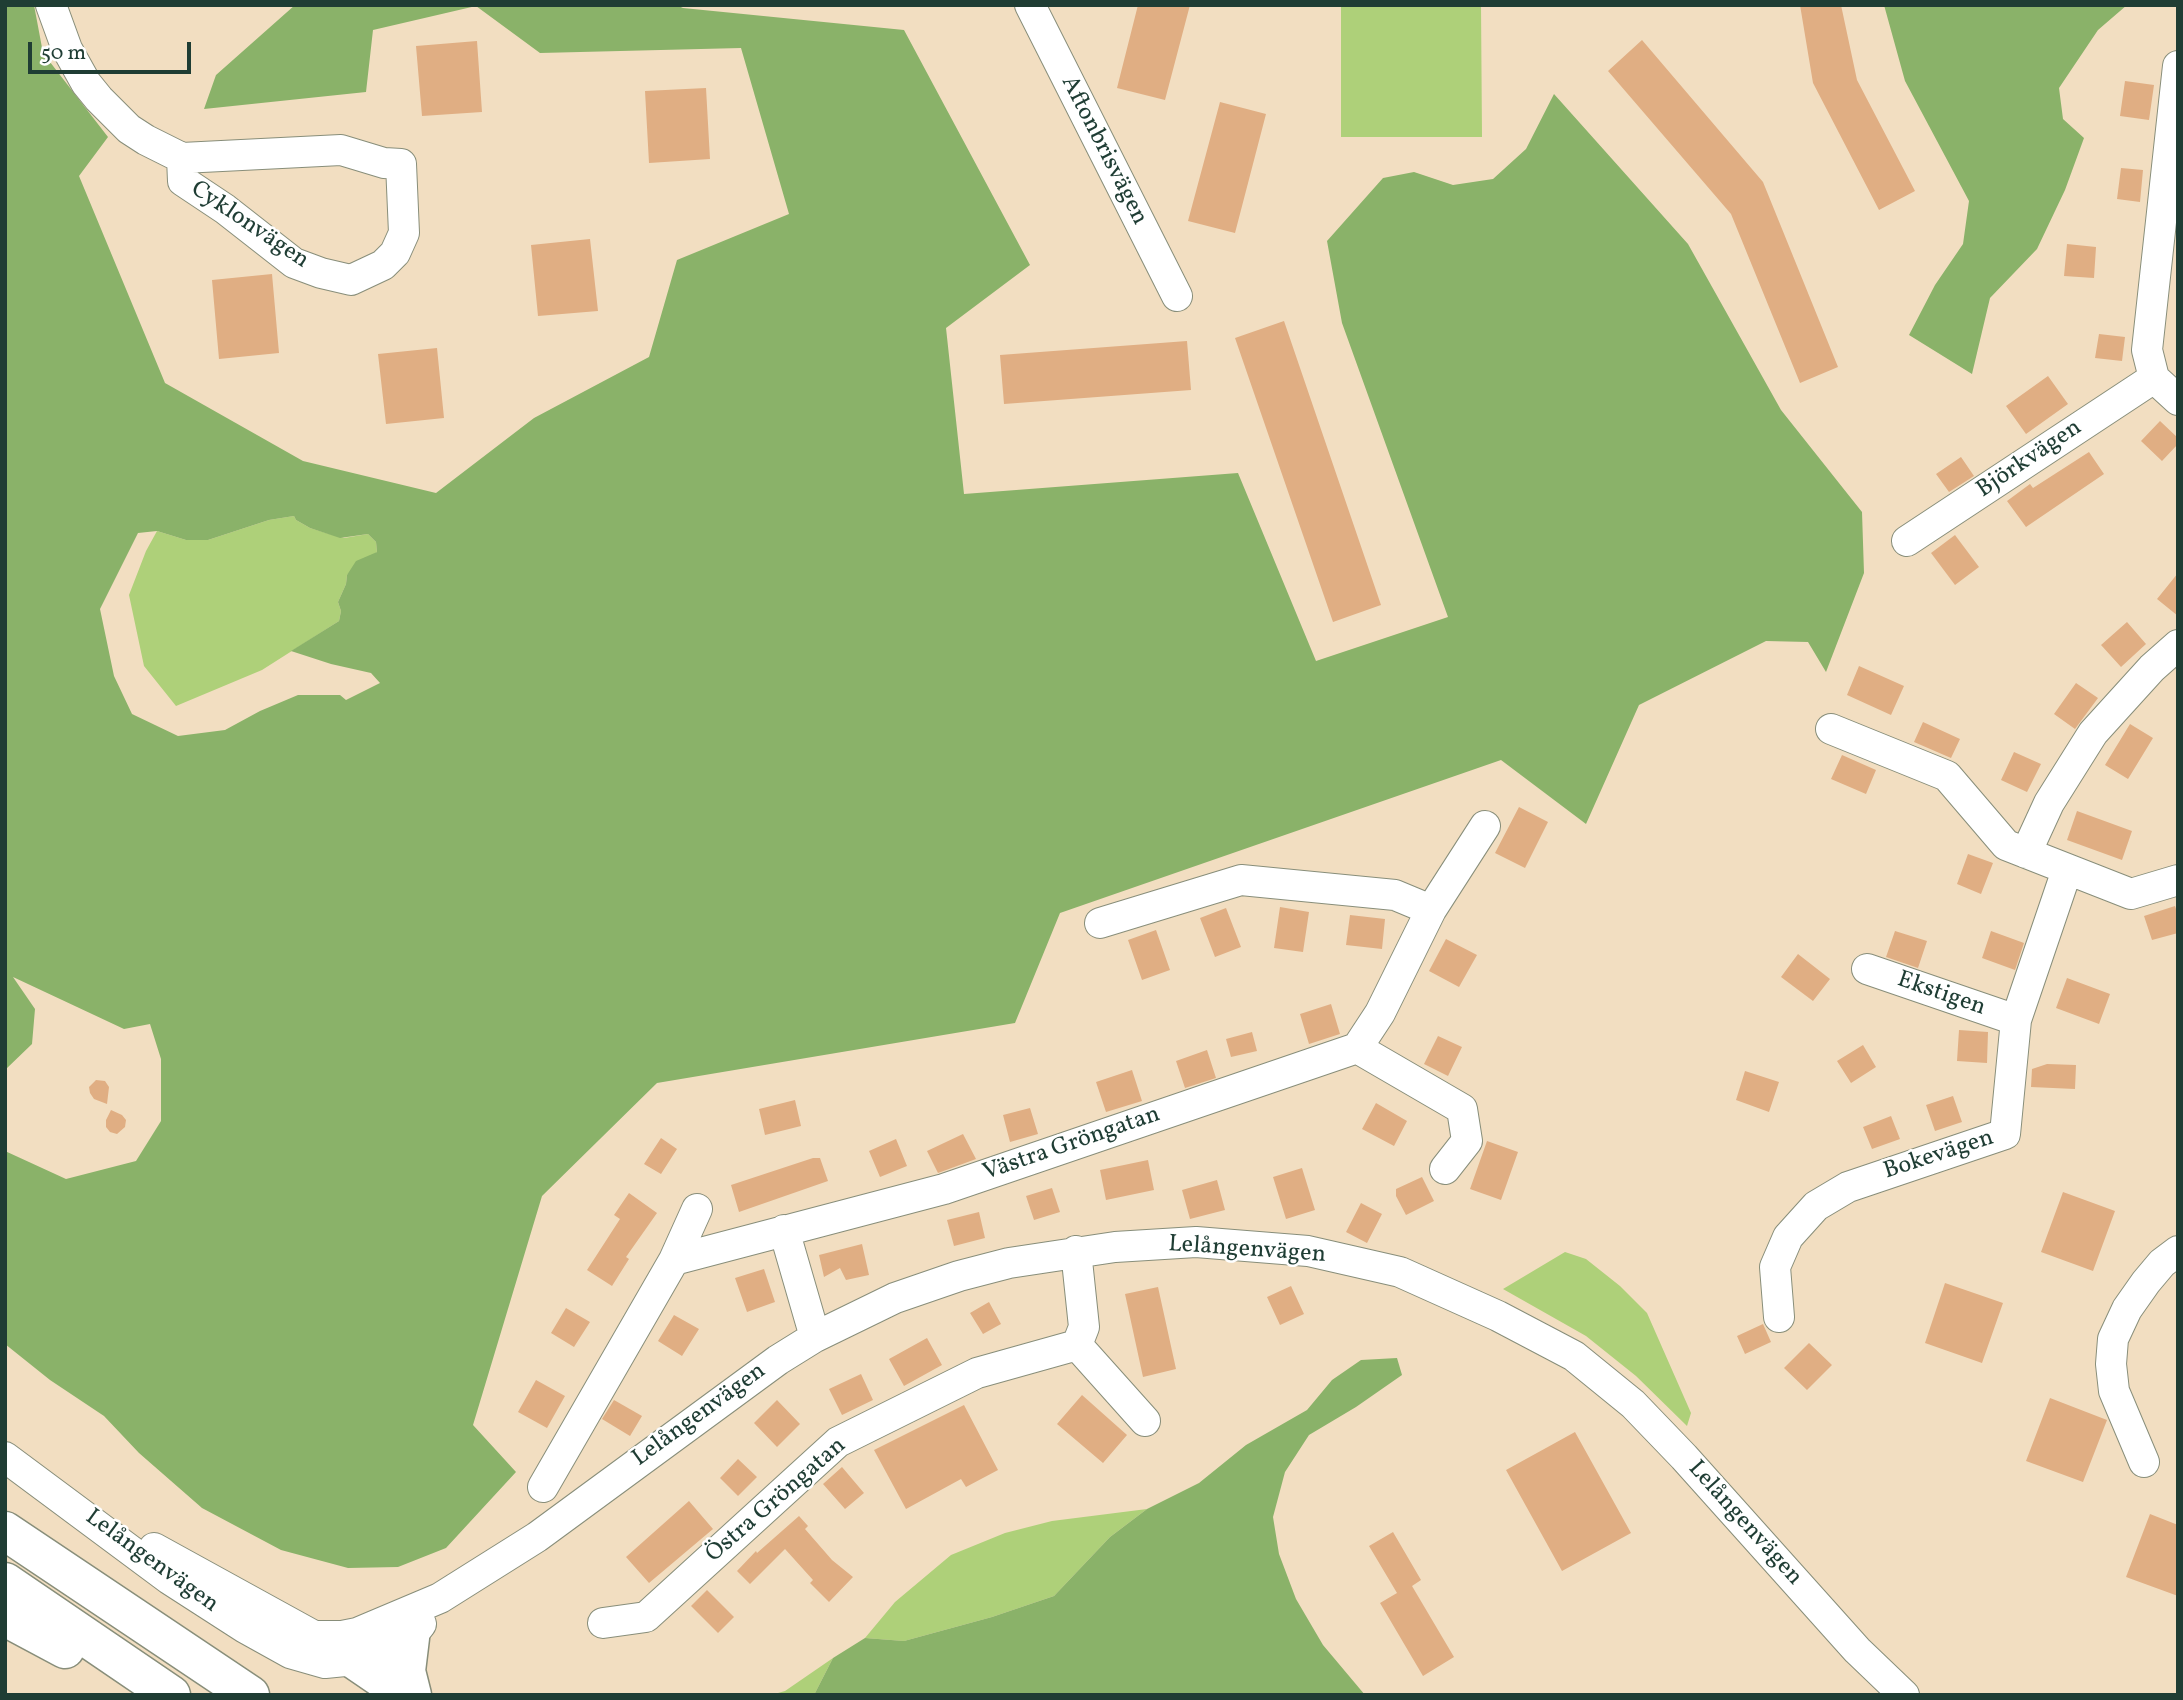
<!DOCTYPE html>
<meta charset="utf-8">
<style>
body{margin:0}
#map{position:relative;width:2183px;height:1700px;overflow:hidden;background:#f2dec1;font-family:Vollkorn,serif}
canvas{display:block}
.frame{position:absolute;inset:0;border:7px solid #1f3d34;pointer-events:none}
.scale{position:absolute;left:28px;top:42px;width:163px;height:32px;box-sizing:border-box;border:4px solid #1f3d34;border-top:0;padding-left:9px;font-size:21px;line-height:24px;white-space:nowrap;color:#1f3d34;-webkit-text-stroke:5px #fff;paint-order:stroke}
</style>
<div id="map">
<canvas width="2183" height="1700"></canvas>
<div class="frame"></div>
<div class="scale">50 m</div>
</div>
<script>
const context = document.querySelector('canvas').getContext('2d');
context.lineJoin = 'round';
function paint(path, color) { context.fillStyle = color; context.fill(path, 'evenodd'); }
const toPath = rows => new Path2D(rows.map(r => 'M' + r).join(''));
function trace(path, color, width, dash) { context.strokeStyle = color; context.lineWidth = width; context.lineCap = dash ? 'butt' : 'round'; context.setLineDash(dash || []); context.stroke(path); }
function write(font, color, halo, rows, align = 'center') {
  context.font = font + ' Vollkorn,serif'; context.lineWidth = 5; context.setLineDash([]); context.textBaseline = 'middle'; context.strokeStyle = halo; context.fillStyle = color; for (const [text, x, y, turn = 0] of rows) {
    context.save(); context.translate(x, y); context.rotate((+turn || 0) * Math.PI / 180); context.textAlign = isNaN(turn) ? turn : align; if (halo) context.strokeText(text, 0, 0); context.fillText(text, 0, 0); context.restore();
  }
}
const green = toPath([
 [1341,5,1481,5,1482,137,1341,137],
 [294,516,296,520,310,528,326,533,344,538,368,534,376,542,377,552,347,575,346,584,338,602,341,611,339,621,262,670,176,706,144,666,129,595,146,551,157,531,186,540,208,540,269,520],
 [1565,1252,1586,1259,1620,1286,1647,1313,1691,1413,1687,1426,1636,1376,1586,1336,1503,1289],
 [1147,1509,1110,1537,1054,1596,992,1617,904,1641,865,1638,895,1602,951,1555,1005,1533,1052,1521],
 [833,1658,814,1695,771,1695,785,1691]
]);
const forest = toPath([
 [5,5,34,5,43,53,108,137,79,176,165,383,303,461,436,493,534,418,649,357,677,260,789,214,741,48,540,53,476,6,373,30,366,92,204,109,216,75,295,5,676,5,683,8,904,30,1030,265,946,328,964,494,1238,473,1316,661,1448,617,1342,323,1327,241,1383,178,1414,172,1453,185,1493,179,1526,149,1554,94,1688,244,1781,410,1862,512,1864,573,1826,672,1808,642,1766,641,1639,705,1586,824,1501,760,1060,913,1015,1023,657,1083,542,1196,473,1425,516,1472,446,1548,398,1567,348,1568,281,1550,202,1508,139,1453,104,1416,50,1380,5,1344,5,1151,66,1179,136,1161,161,1121,161,1059,150,1024,124,1029,13,977,35,1009,32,1044,5,1070],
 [294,516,296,520,310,528,340,538,368,534,376,542,377,552,356,561,347,575,346,584,338,602,341,611,339,621,291,651,331,664,371,673,380,683,346,700,340,695,298,695,260,711,225,730,178,736,132,714,114,676,100,609,138,533,157,531,186,540,208,540,269,520],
 [1884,5,2127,5,2098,30,2059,88,2063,119,2084,138,2065,190,2037,249,1990,298,1972,374,1909,335,1935,285,1963,244,1969,201,1905,81],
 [1397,1358,1402,1375,1356,1407,1309,1435,1285,1472,1273,1517,1279,1554,1296,1599,1323,1645,1365,1695,814,1695,833,1658,865,1638,904,1641,992,1617,1054,1596,1110,1537,1147,1509,1199,1483,1246,1445,1307,1410,1332,1380,1361,1360]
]);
const building = toPath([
 [1138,5,1190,5,1165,100,1117,88],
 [1800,5,1841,5,1857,80,1915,191,1879,210,1813,83],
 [1642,40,1763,182,1838,367,1800,383,1731,214,1608,71],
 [477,41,482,112,422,116,416,46],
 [2125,81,2154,85,2149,120,2120,116],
 [706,88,710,159,649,163,645,91],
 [1220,102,1266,114,1235,233,1188,221],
 [2121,168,2143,170,2140,202,2117,199],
 [590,239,598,311,538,316,531,245],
 [2067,244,2096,247,2094,278,2064,276],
 [272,274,279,353,219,359,212,280],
 [1284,321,1381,605,1333,622,1235,338],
 [2099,334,2125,337,2122,361,2095,358],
 [1187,341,1191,390,1004,404,1000,355],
 [437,348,444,418,386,424,378,354],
 [2048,376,2068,404,2026,434,2006,406],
 [2160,421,2178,438,2178,444,2162,461,2141,441],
 [2089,452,2104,474,2026,527,2007,501,2030,484,2033,488],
 [1961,457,1974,476,1949,492,1936,474],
 [1955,535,1979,567,1955,585,1931,553],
 [2178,573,2178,616,2157,599],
 [2127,622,2146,644,2121,667,2101,645],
 [1859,666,1904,686,1891,715,1847,695],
 [2076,683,2098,698,2075,729,2054,714],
 [1923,722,1960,739,1951,758,1914,742],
 [2130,724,2153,738,2128,779,2105,765],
 [2014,752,2041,764,2027,792,2001,780],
 [1842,755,1876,770,1866,794,1831,779],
 [1519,807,1548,822,1525,868,1495,853],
 [2077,811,2132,831,2122,860,2067,840],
 [1968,854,1993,863,1981,894,1957,884],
 [2175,906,2178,915,2178,933,2152,940,2144,916],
 [1280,907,1309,912,1303,952,1274,948],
 [1226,908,1241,947,1215,957,1200,918],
 [1350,915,1385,919,1382,949,1346,945],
 [1156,930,1170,970,1142,980,1128,940],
 [1895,931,1927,941,1918,968,1886,957],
 [1991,931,2024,943,2015,970,1982,958],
 [1446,939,1477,955,1459,987,1429,971],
 [1798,954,1830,979,1813,1001,1781,977],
 [2067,978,2110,994,2099,1024,2056,1008],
 [1331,1004,1340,1034,1309,1044,1300,1014],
 [1959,1030,1988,1032,1987,1063,1957,1061],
 [1252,1032,1257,1051,1231,1057,1226,1039],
 [1438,1036,1462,1047,1448,1076,1424,1064],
 [1863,1045,1876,1067,1851,1083,1837,1061],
 [1207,1050,1216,1078,1185,1088,1176,1061],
 [2047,1064,2076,1065,2075,1089,2031,1087,2032,1069],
 [1132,1070,1142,1101,1106,1112,1096,1082],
 [1745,1071,1779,1082,1769,1112,1736,1100],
 [96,1080,105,1081,109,1087,107,1104,94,1099,90,1093,89,1087],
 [1953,1096,1962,1122,1935,1131,1926,1105],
 [795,1100,801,1126,765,1135,759,1109],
 [1376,1103,1407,1121,1394,1146,1362,1129],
 [1030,1108,1038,1134,1010,1142,1003,1115],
 [111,1110,122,1115,126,1120,125,1127,117,1134,110,1132,106,1127,106,1120],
 [1891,1116,1900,1139,1872,1149,1863,1127],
 [963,1134,976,1159,938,1173,927,1151],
 [661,1138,677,1149,661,1174,644,1164],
 [896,1139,907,1166,880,1177,869,1151],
 [1487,1141,1518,1152,1501,1200,1470,1189],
 [813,1158,820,1158,828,1181,739,1212,731,1185],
 [1148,1160,1154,1190,1106,1200,1100,1170],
 [1302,1168,1315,1210,1286,1219,1273,1177],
 [1422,1177,1434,1201,1406,1215,1396,1196,1396,1189],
 [1217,1180,1225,1210,1190,1219,1182,1190],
 [1052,1188,1060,1212,1034,1220,1026,1196],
 [2063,1192,2115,1211,2093,1271,2041,1252],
 [629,1193,657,1213,626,1257,629,1259,612,1286,587,1270,620,1219,614,1215],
 [1361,1203,1382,1214,1367,1243,1346,1232],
 [979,1212,985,1238,954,1246,947,1220],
 [862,1244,869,1275,846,1280,840,1268,824,1277,819,1255],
 [764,1269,775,1302,747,1312,735,1278],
 [1945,1283,2003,1303,1982,1363,1925,1343],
 [1291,1286,1304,1314,1280,1325,1267,1297],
 [1158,1287,1176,1369,1143,1377,1125,1294],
 [989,1302,1001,1324,983,1334,970,1313],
 [566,1308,590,1322,574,1347,551,1333],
 [674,1315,699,1329,682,1356,658,1341],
 [1763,1324,1771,1342,1745,1354,1737,1336],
 [927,1338,942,1365,904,1386,889,1359],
 [1809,1343,1832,1365,1807,1390,1784,1368],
 [861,1374,873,1400,842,1415,829,1389],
 [536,1380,565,1396,547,1428,518,1412],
 [1082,1395,1127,1435,1103,1463,1057,1424],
 [2050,1398,2107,1420,2083,1482,2026,1461],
 [614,1400,642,1416,630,1436,602,1419],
 [777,1400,800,1424,777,1447,754,1423],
 [964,1405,998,1470,966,1487,961,1479,906,1509,874,1450],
 [1575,1432,1631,1533,1562,1571,1506,1470],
 [738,1459,757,1477,738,1496,720,1478],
 [842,1467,864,1493,845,1509,823,1484],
 [689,1501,713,1529,649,1583,626,1557],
 [2150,1514,2178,1525,2178,1596,2126,1577],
 [799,1516,808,1526,805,1529,832,1560,853,1577,829,1602,810,1583,813,1580,785,1549,750,1584,737,1571,756,1551,757,1553],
 [1393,1532,1421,1580,1412,1586,1454,1657,1423,1676,1380,1603,1397,1593,1369,1546],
 [707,1590,734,1617,718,1633,691,1606]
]);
const minor = toPath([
 [51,5,67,49,86,83,99,99,129,129,146,140,182,158,183,181,225,209,294,263,321,273,351,280,383,265,395,253,404,233,401,164,384,163,341,150,182,158],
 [1030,5,1177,296],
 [2178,66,2147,350,2154,378,2178,400],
 [1907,541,2154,378],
 [1831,729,1947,776,2006,845,2131,894,2178,880],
 [2026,853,2049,803,2093,733,2152,668,2178,645],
 [1100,923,1241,880,1395,895,1431,910],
 [1867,969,2016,1020],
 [1357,1048,1462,1109,1467,1141,1445,1169],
 [784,1230,815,1337],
 [1076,1251,1084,1327,1077,1345,1145,1421],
 [674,1260,944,1189,1357,1048,1380,1013,1431,910,1485,826],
 [1779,1317,1775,1267,1788,1237,1816,1206,1848,1187,2005,1134,2016,1020,2067,870],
 [5,1457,169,1579,245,1628,290,1653,325,1663,355,1660,410,1638,421,1624],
 [2144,1462,2114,1391,2111,1364,2113,1339,2127,1309,2146,1282,2162,1263,2178,1251],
 [543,1487,674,1260,697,1209],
 [154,1548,334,1647],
 [603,1623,646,1617,838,1442,977,1373,1077,1345],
 [316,1636,342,1636,357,1633,440,1598,537,1537,778,1360,815,1337,895,1298,959,1276,1009,1263,1115,1247,1196,1242,1308,1251,1400,1272,1498,1316,1574,1356,1633,1404,1684,1457,1857,1650,1904,1695]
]);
const highway = toPath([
 [5,1531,250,1695],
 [5,1582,171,1695],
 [5,1617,65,1649],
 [410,1638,406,1671,412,1695],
 [355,1660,406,1695]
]);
const streetNames = [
 ["Aftonbrisvägen",1103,151,63],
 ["Cyklonvägen",249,226,34],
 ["Björkvägen",2030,460,-34],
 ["Ekstigen",1941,995,19],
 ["Västra Gröngatan",1072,1145,-19],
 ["Bokevägen",1939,1156,-18],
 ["Lelångenvägen",1247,1251,4],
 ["Lelångenvägen",700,1416,-36],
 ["Östra Gröngatan",777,1501,-41],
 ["Lelångenvägen",1744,1524,48],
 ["Lelångenvägen",151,1562,36]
];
paint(green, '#aed079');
paint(forest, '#8ab269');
paint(building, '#e0ae83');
trace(minor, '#888e7a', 32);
trace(highway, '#888e7a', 41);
trace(minor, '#fff', 30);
trace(highway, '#fff', 38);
write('24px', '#1f3d34', '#fff', streetNames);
</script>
